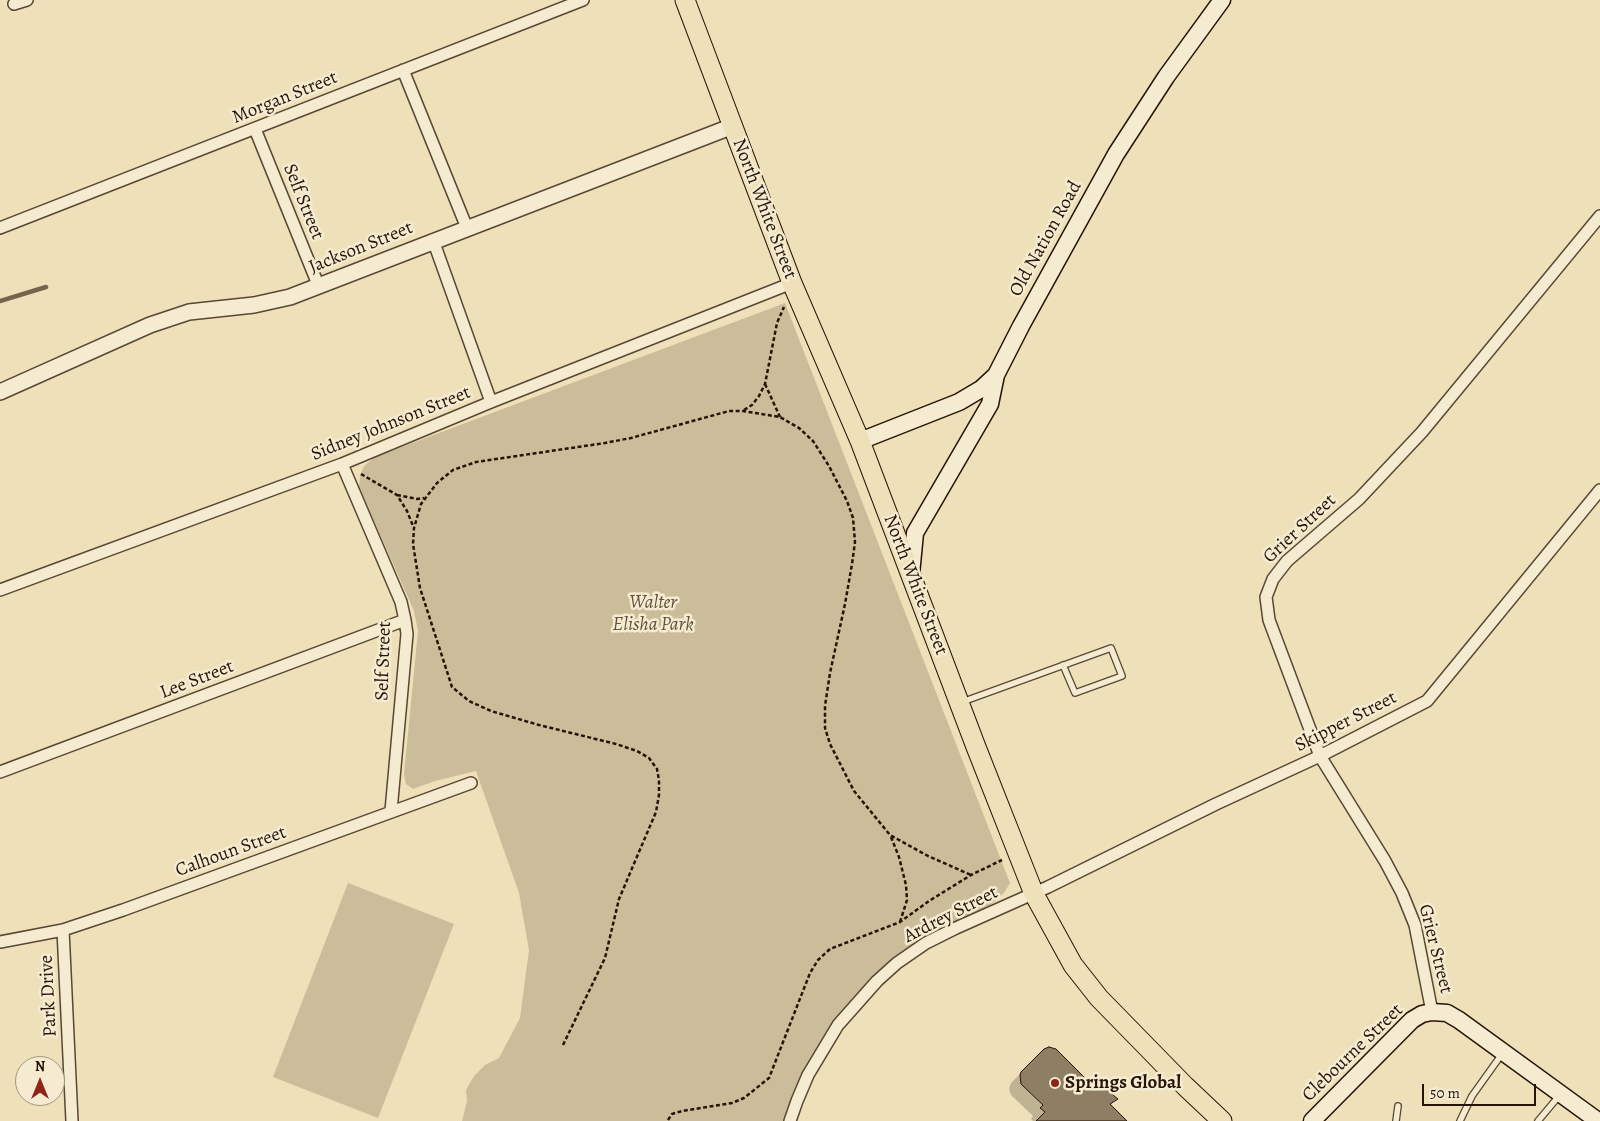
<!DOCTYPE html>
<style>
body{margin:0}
#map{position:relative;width:1600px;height:1121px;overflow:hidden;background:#eee0b8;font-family:Alegreya,serif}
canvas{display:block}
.north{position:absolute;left:15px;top:1056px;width:50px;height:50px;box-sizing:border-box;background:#f4ebd1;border:1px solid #a29580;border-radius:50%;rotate:0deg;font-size:14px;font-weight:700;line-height:20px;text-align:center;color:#261407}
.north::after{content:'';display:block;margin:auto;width:18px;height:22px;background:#8f2418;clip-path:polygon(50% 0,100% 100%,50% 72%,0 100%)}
.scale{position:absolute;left:1422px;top:1084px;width:114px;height:22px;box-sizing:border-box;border:2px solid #261407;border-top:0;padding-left:6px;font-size:15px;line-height:18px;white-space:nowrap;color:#261407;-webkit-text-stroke:4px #f4ebd1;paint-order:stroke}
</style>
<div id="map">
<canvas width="1600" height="1121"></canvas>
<div class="north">N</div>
<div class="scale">50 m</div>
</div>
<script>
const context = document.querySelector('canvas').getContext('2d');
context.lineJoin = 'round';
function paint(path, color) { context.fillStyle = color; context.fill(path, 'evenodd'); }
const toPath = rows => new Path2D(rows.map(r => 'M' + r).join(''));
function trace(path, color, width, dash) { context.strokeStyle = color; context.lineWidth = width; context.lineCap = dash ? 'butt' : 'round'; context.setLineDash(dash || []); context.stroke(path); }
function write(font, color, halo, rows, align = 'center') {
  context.font = font + ' Alegreya,serif'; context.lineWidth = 5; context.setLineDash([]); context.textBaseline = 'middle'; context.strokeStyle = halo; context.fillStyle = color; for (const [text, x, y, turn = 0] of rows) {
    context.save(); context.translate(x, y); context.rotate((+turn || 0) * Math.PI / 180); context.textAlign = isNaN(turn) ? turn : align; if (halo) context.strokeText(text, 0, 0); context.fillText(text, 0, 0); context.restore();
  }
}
const green = toPath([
 [785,303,1010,883,1004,893,980,914,928,939,837,1022,788,1121,462,1121,467,1101,466,1090,474,1076,485,1065,499,1058,520,1018,529,950,519,893,476,771,435,781,413,789,406,784,404,774,418,631,414,611,359,487,360,476,364,466,375,457],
 [348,883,454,924,378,1118,273,1077]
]);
const shadow = toPath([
 [1022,1072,1093,1088,1099,1082,1106,1091,1116,1099,1110,1106,1125,1121,1033,1121,1031,1119,1033,1116,1011,1095,1009,1089,1011,1083]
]);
const stream = toPath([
 [0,301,46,287]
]);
const building = toPath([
 [1049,1047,1056,1049,1095,1088,1099,1080,1107,1090,1118,1099,1110,1104,1127,1121,1036,1121,1045,1112,1040,1108,1043,1105,1021,1084,1020,1075,1021,1072,1044,1049,1049,1047]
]);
const path = toPath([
 [765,384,780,417],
 [744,410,752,405,759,396,765,384,777,323,784,307],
 [361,474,397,495,407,511,413,526],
 [397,495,417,499,424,498],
 [891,837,899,857,906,885,907,900,900,922],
 [563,1045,605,958,619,899,656,812,659,795,659,780,657,769,649,758,637,751,616,744,539,725,491,711,469,701,452,687,420,588,413,544,414,528,421,504,437,483,453,470,476,462,605,443,631,438,729,411,743,411,780,417,799,428,813,441,829,466,847,501,853,518,855,542,852,564,845,604,830,673,825,706,825,728,830,744,854,791,890,835,928,856,971,875],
 [668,1120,672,1114,682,1111,732,1103,744,1098,769,1078,810,973,818,960,830,949,900,922,929,901,971,875,1002,860]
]);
const service = toPath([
 [962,702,1111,648,1122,676,1075,693,1063,665],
 [1396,1121,1398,1106],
 [1460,1121,1472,1096,1502,1054],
 [1538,1121,1559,1096]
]);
const minor = toPath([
 [14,4,27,0],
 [403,70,467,228],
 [255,129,319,287],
 [0,228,583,0],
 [433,240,491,402],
 [342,464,401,602,405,620,407,634,391,811],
 [0,590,342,464,491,402,792,283],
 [0,772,405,620],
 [63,930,72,1121],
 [0,942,63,930,123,910,471,783],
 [1432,1012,1415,925,1402,893,1385,861,1320,756,1269,620,1266,597,1273,579,1287,561,1359,499,1422,432,1600,216],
 [790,1121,797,1101,808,1075,838,1025,877,981,897,963,926,943,956,928,1048,887,1216,804,1320,756,1427,701,1600,490]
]);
const tertiary = toPath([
 [0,392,150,325,189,312,254,305,290,297,733,126]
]);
const secondary = toPath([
 [860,441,959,402,981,389,996,375,1021,326,1116,154,1166,77,1222,0],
 [911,574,915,533,990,404,996,375],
 [1312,1121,1412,1020,1422,1014,1432,1012,1447,1013,1459,1020,1598,1121]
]);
const primary = toPath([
 [685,0,792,283,860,441,976,747,1034,894,1073,965,1099,998,1185,1086,1222,1121]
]);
const markers = [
 [1055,1083,5,"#8f2418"]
];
const streetNames = [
 ["Morgan Street",285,98,-22],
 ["Self Street",303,202,68],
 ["North White Street",764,209,69],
 ["Old Nation Road",1046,239,-61],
 ["Jackson Street",361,248,-22],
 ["Sidney Johnson Street",391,424,-22],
 ["Grier Street",1300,529,-43],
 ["North White Street",915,585,69],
 ["Self Street",384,661,-88],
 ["Lee Street",197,680,-21],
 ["Skipper Street",1346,722,-27],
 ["Calhoun Street",231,852,-20],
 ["Ardrey Street",951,915,-27],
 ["Grier Street",1435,949,76],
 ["Park Drive",49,996,-93],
 ["Clebourne Street",1353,1053,-44]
];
const parkNames = [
 ["Walter",653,603],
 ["Elisha Park",653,625]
];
const poiNames = [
 ["Springs Global",1065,1083]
];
paint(green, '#ccbd9a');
paint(shadow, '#0003');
trace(stream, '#75654d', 4.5);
paint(building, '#8e7e63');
trace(building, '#261407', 1);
trace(service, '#584733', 8);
trace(minor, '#584733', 14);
trace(tertiary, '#584733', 18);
trace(secondary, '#261407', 19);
trace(primary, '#261407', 21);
trace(path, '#261407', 2.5, [4, 2.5]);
trace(service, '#f4ebd1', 5.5);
trace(minor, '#f4ebd1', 11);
trace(tertiary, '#f4ebd1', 15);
trace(secondary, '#f4ebd1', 16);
trace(primary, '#eee0b8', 19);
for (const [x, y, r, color] of markers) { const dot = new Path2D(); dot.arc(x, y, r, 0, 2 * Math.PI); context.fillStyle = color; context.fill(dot); trace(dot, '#f4ebd1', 2); }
write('19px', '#261407', '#f4ebd1', streetNames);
write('italic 19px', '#604f3a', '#f4ebd1', parkNames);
write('bold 19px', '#261407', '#f4ebd1', poiNames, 'left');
</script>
